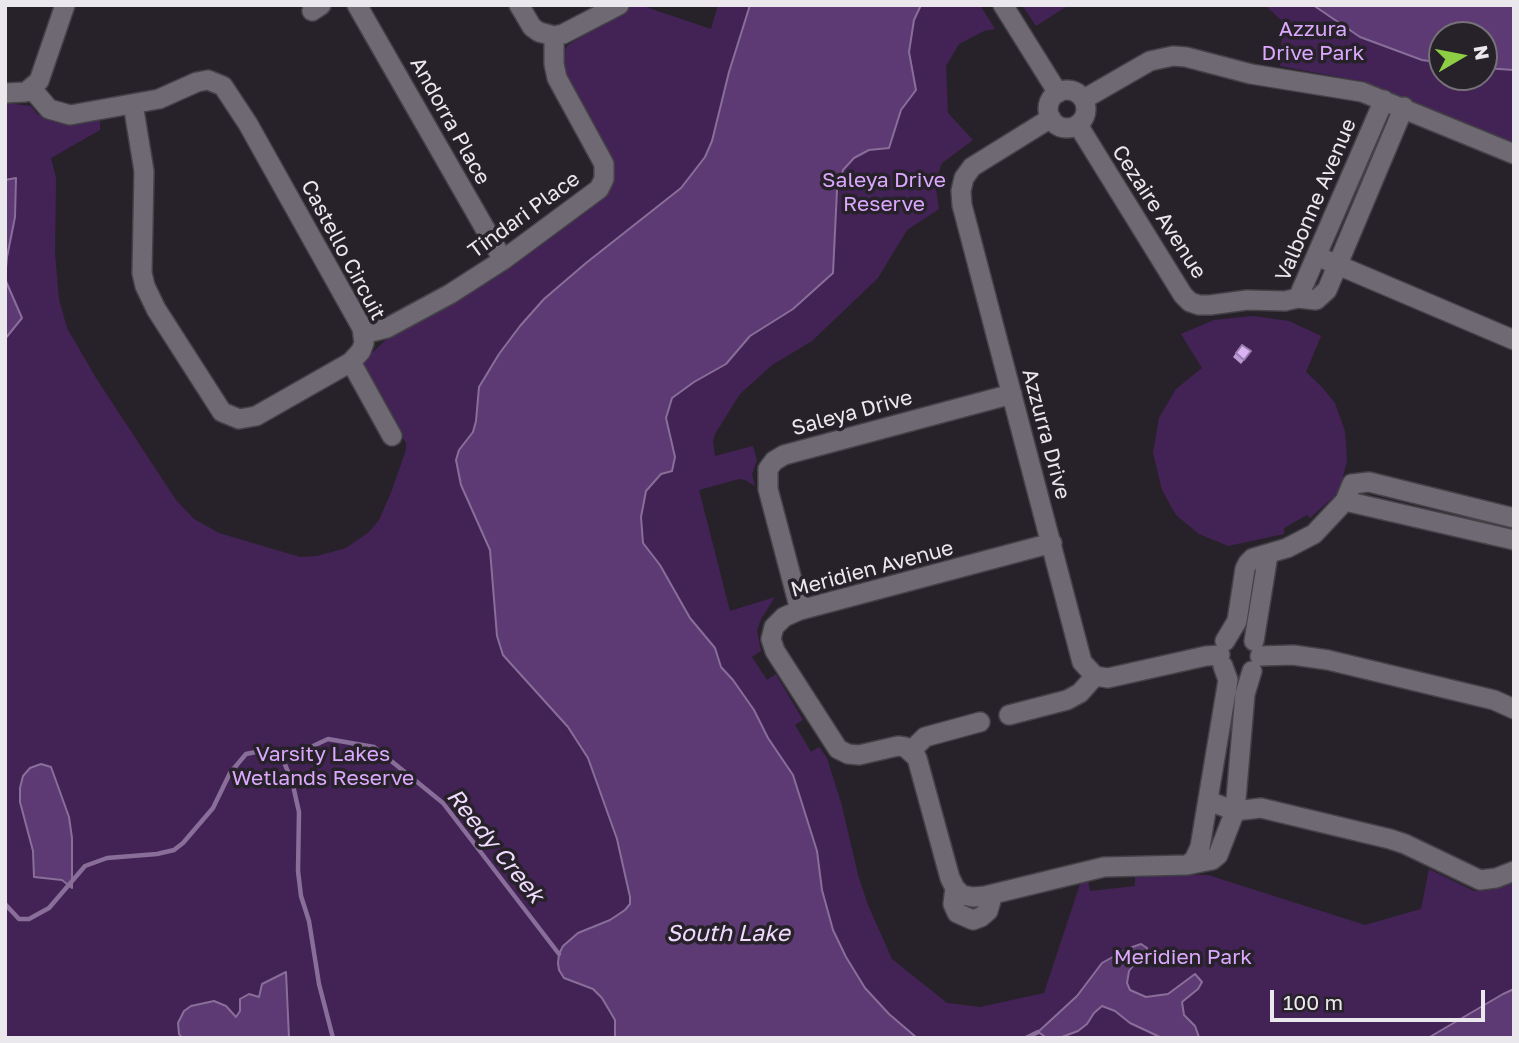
<!DOCTYPE html>
<style>
body{margin:0}
#map{position:relative;width:1519px;height:1043px;overflow:hidden;background:#27222a;font-family:"Golos Text",sans-serif}
canvas{display:block}
.frame{position:absolute;inset:0;border:7px solid #ebe8ed;pointer-events:none}
.north{position:absolute;left:1428px;top:21px;width:70px;height:70px;box-sizing:border-box;background:#27222a;border:2px solid #757178;border-radius:50%;rotate:80deg;font-size:19px;font-weight:700;line-height:28px;text-align:center;color:#ebe8ed}
.north::after{content:'';display:block;margin:auto;width:24px;height:32px;background:#8dce44;clip-path:polygon(50% 0,100% 100%,50% 72%,0 100%)}
.scale{position:absolute;left:1270px;top:990px;width:215px;height:32px;box-sizing:border-box;border:4px solid #ebe8ed;border-top:0;padding-left:9px;font-size:21px;line-height:24px;white-space:nowrap;color:#ebe8ed;-webkit-text-stroke:5px #27222a;paint-order:stroke}
</style>
<div id="map">
<canvas width="1519" height="1043"></canvas>
<div class="frame"></div>
<div class="north">N</div>
<div class="scale">100 m</div>
</div>
<script>
const context = document.querySelector('canvas').getContext('2d');
context.lineJoin = 'round';
function paint(path, color) { context.fillStyle = color; context.fill(path, 'evenodd'); }
const toPath = rows => new Path2D(rows.map(r => 'M' + r).join(''));
function trace(path, color, width, dash) { context.strokeStyle = color; context.lineWidth = width; context.lineCap = dash ? 'butt' : 'round'; context.setLineDash(dash || []); context.stroke(path); }
function write(font, color, halo, rows, align = 'center') {
  context.font = font + ' "Golos Text",sans-serif'; context.lineWidth = 7; context.setLineDash([]); context.textBaseline = 'middle'; context.strokeStyle = halo; context.fillStyle = color; for (const [text, x, y, turn = 0] of rows) {
    context.save(); context.translate(x, y); context.rotate((+turn || 0) * Math.PI / 180); context.textAlign = isNaN(turn) ? turn : align; if (halo) context.strokeText(text, 0, 0); context.fillText(text, 0, 0); context.restore();
  }
}
const green = toPath([
 [633,5,640,5,711,29,718,5,750,5,729,72,712,141,705,157,681,188,586,263,536,307,531,316,520,326,499,354,479,387,478,411,473,432,457,454,490,549,497,636,503,655,568,727,588,758,621,853,630,904,626,910,610,920,578,933,559,954,558,963,559,970,564,978,593,989,602,998,615,1020,615,1038,5,1038,5,103,31,106,37,114,51,121,67,124,100,120,100,130,51,158,56,178,55,254,59,299,67,328,96,378,176,500,194,519,219,533,300,557,317,556,346,548,369,532,379,520,392,490,406,450,406,443,362,365,372,353,390,336,584,211,611,188,613,165,609,152,565,76,563,53,568,45],
 [921,5,980,5,995,29,984,31,959,44,946,66,948,113,973,140,942,163,935,183,939,209,907,230,878,278,812,341,772,365,740,394,715,434,713,441,715,456,753,446,757,460,752,474,755,486,745,480,739,479,699,490,730,611,775,597,761,619,757,630,761,651,752,657,767,680,776,674,803,720,795,725,811,752,819,747,827,758,842,806,858,875,868,905,892,959,947,1003,980,1007,1044,993,1081,881,1088,880,1090,891,1135,886,1135,875,1208,875,1365,925,1421,909,1429,869,1474,891,1489,890,1514,880,1514,989,1428,1038,917,1038,889,1014,865,988,846,957,833,930,822,890,817,851,793,775,768,738,754,710,733,680,721,667,714,648,690,618,660,565,643,543,641,517,646,491,661,474,672,471,675,457,666,418,672,398,694,382,726,364,750,336,793,309,843,170,854,158,870,150,889,147,901,110,916,90,909,52,914,20],
 [1022,5,1069,5,1036,26],
 [1265,5,1313,5,1360,37,1422,60,1442,63,1442,77,1484,77,1484,68,1514,70,1514,140,1507,142,1360,81,1280,66,1283,22],
 [1253,316,1289,321,1321,336,1306,372,1321,386,1335,403,1345,431,1347,461,1339,492,1310,518,1307,515,1284,528,1284,534,1228,546,1199,534,1176,515,1162,490,1153,453,1159,418,1176,389,1202,368,1181,334,1214,320]
]);
const water = toPath([
 [750,5,921,5,914,20,909,52,916,90,901,110,889,148,869,150,854,158,843,170,837,190,833,273,793,309,750,336,726,364,694,382,672,398,666,418,675,457,672,471,661,474,646,491,641,517,643,543,660,565,690,618,715,648,721,667,733,680,754,710,768,738,793,775,817,851,822,890,833,930,846,957,865,988,889,1014,917,1038,615,1038,615,1020,602,998,593,989,564,978,559,970,558,963,559,954,563,946,578,933,610,920,625,910,630,904,630,897,617,839,588,758,568,727,503,655,497,636,490,550,461,485,456,460,459,450,473,432,476,421,479,387,499,354,520,326,544,299,586,263,681,188,705,157,712,141,729,72,750,5],
 [1313,5,1514,5,1514,70,1484,68,1484,35,1442,35,1442,63,1422,60,1360,37,1313,5],
 [16,178,15,217,7,257,5,278,5,180,16,178],
 [5,279,22,318,5,339,5,279],
 [41,764,51,767,69,817,72,838,72,888,62,880,34,877,33,851,20,802,20,788,23,776,30,768,41,764],
 [1141,944,1147,948,1147,955,1137,961,1129,971,1127,983,1130,990,1146,997,1168,994,1195,974,1202,982,1198,989,1182,1002,1184,1015,1195,1026,1199,1037,1162,1038,1130,1023,1115,1011,1102,1006,1094,1013,1087,1024,1078,1031,1059,1038,1047,1038,1038,1032,1077,996,1102,963,1127,949,1141,944],
 [286,972,289,1038,182,1038,179,1034,178,1023,184,1011,191,1006,214,1001,226,1006,236,1017,240,1011,240,999,249,994,259,997,262,984,286,972],
 [1514,989,1514,1038,1428,1038,1503,994,1514,989]
]);
const stream = toPath([
 [283,760,328,739,374,747,443,803,559,954],
 [5,904,19,919,29,919,49,908,85,866,107,858,157,854,174,850,183,843,213,808,230,773,246,754,261,751,272,752,283,760,292,781,299,812,298,871,301,896,309,921,319,984,333,1038],
 [1026,1038,1038,1032]
]);
const minor = toPath([
 [357,5,503,260],
 [519,5,532,27,539,32,554,36,563,34,619,5],
 [1003,5,1058,93],
 [312,11,321,5],
 [32,89,49,109,70,115,159,99,197,82,208,80,223,86,248,124,362,328,364,343,361,351,351,362,256,416,239,419,222,412,156,309,145,286,142,273,144,171,133,104],
 '1048 109a19 19 0 1 1 38 0a19 19 0 1 1-38 0Z',
 [5,93,26,92,39,81,65,5],
 [1084,99,1150,61,1173,56,1186,57,1251,74,1362,92,1514,154],
 [1384,100,1298,298,1316,300,1327,290,1404,107],
 [1051,118,972,167,964,178,961,191,962,205,1082,662,1095,676,1108,678,1206,656,1220,655],
 [1078,125,1183,295,1190,302,1199,305,1210,305,1247,300,1285,301,1298,298],
 [1326,260,1514,340],
 [363,334,387,328,450,294,503,260,599,189,604,179,604,164,557,78,554,64,554,36],
 [351,362,392,436],
 [1514,518,1369,482,1352,484,1345,501,1514,540],
 [1052,543,800,610,784,617,774,627,771,639,775,651,838,749,848,754,859,755,898,746,905,747,917,758,950,878,955,888,962,895,973,897,985,896,1104,867,1187,865],
 [800,610,768,489,768,469,774,461,784,455,1012,394],
 [1225,641,1237,621,1245,569,1248,563,1253,558,1287,548,1314,534,1345,501],
 [1254,641,1268,555],
 [1260,656,1293,655,1328,660,1494,700,1514,709],
 [1223,666,1228,680,1200,847,1194,860,1187,865,1212,860,1218,855,1235,811,1245,694,1252,671],
 [1009,715,1067,700,1080,693,1095,676],
 [911,751,925,737,980,722],
 [1209,801,1235,811,1261,808,1390,839,1405,844,1480,880,1496,878,1514,871],
 [955,888,953,904,957,913,973,920,981,917,988,911,993,894]
]);
const wall = toPath([
 [1242,345,1251,351,1241,364,1233,357]
]);
const building = toPath([
 [1242,345,1251,351,1244,360,1236,353,1242,345]
]);
const parkNames = [
 ["Azzura",1313,29],
 ["Drive Park",1313,53],
 ["Saleya Drive",884,180],
 ["Reserve",884,204],
 ["Varsity Lakes",323,754],
 ["Wetlands Reserve",323,778],
 ["Meridien Park",1183,957]
];
const streetNames = [
 ["Andorra Place",450,121,61],
 ["Valbonne Avenue",1316,200,-67],
 ["Cezaire Avenue",1159,212,57],
 ["Tindari Place",524,215,-36],
 ["Castello Circuit",343,250,62],
 ["Saleya Drive",852,413,-15],
 ["Azzurra Drive",1046,434,75],
 ["Meridien Avenue",872,569,-15]
];
const waterNames = [
 ["Reedy Creek",495,846,51],
 ["South Lake",728,934]
];
paint(green, '#432356');
paint(water, '#5e3a74');
trace(water, '#886e98', 2);
trace(stream, '#886e98', 4.5);
trace(minor, '#444147', 22);
trace(minor, '#6e6972', 19);
paint(wall, '#bb9ad3');
paint(building, '#dab3f5');
trace(building, '#997dac', 2);
write('21px', '#dca8fe', '#27222a', parkNames);
write('21px', '#ebe8ed', '#27222a', streetNames);
write('italic 23px', '#f0dbff', '#27222a', waterNames);
</script>
